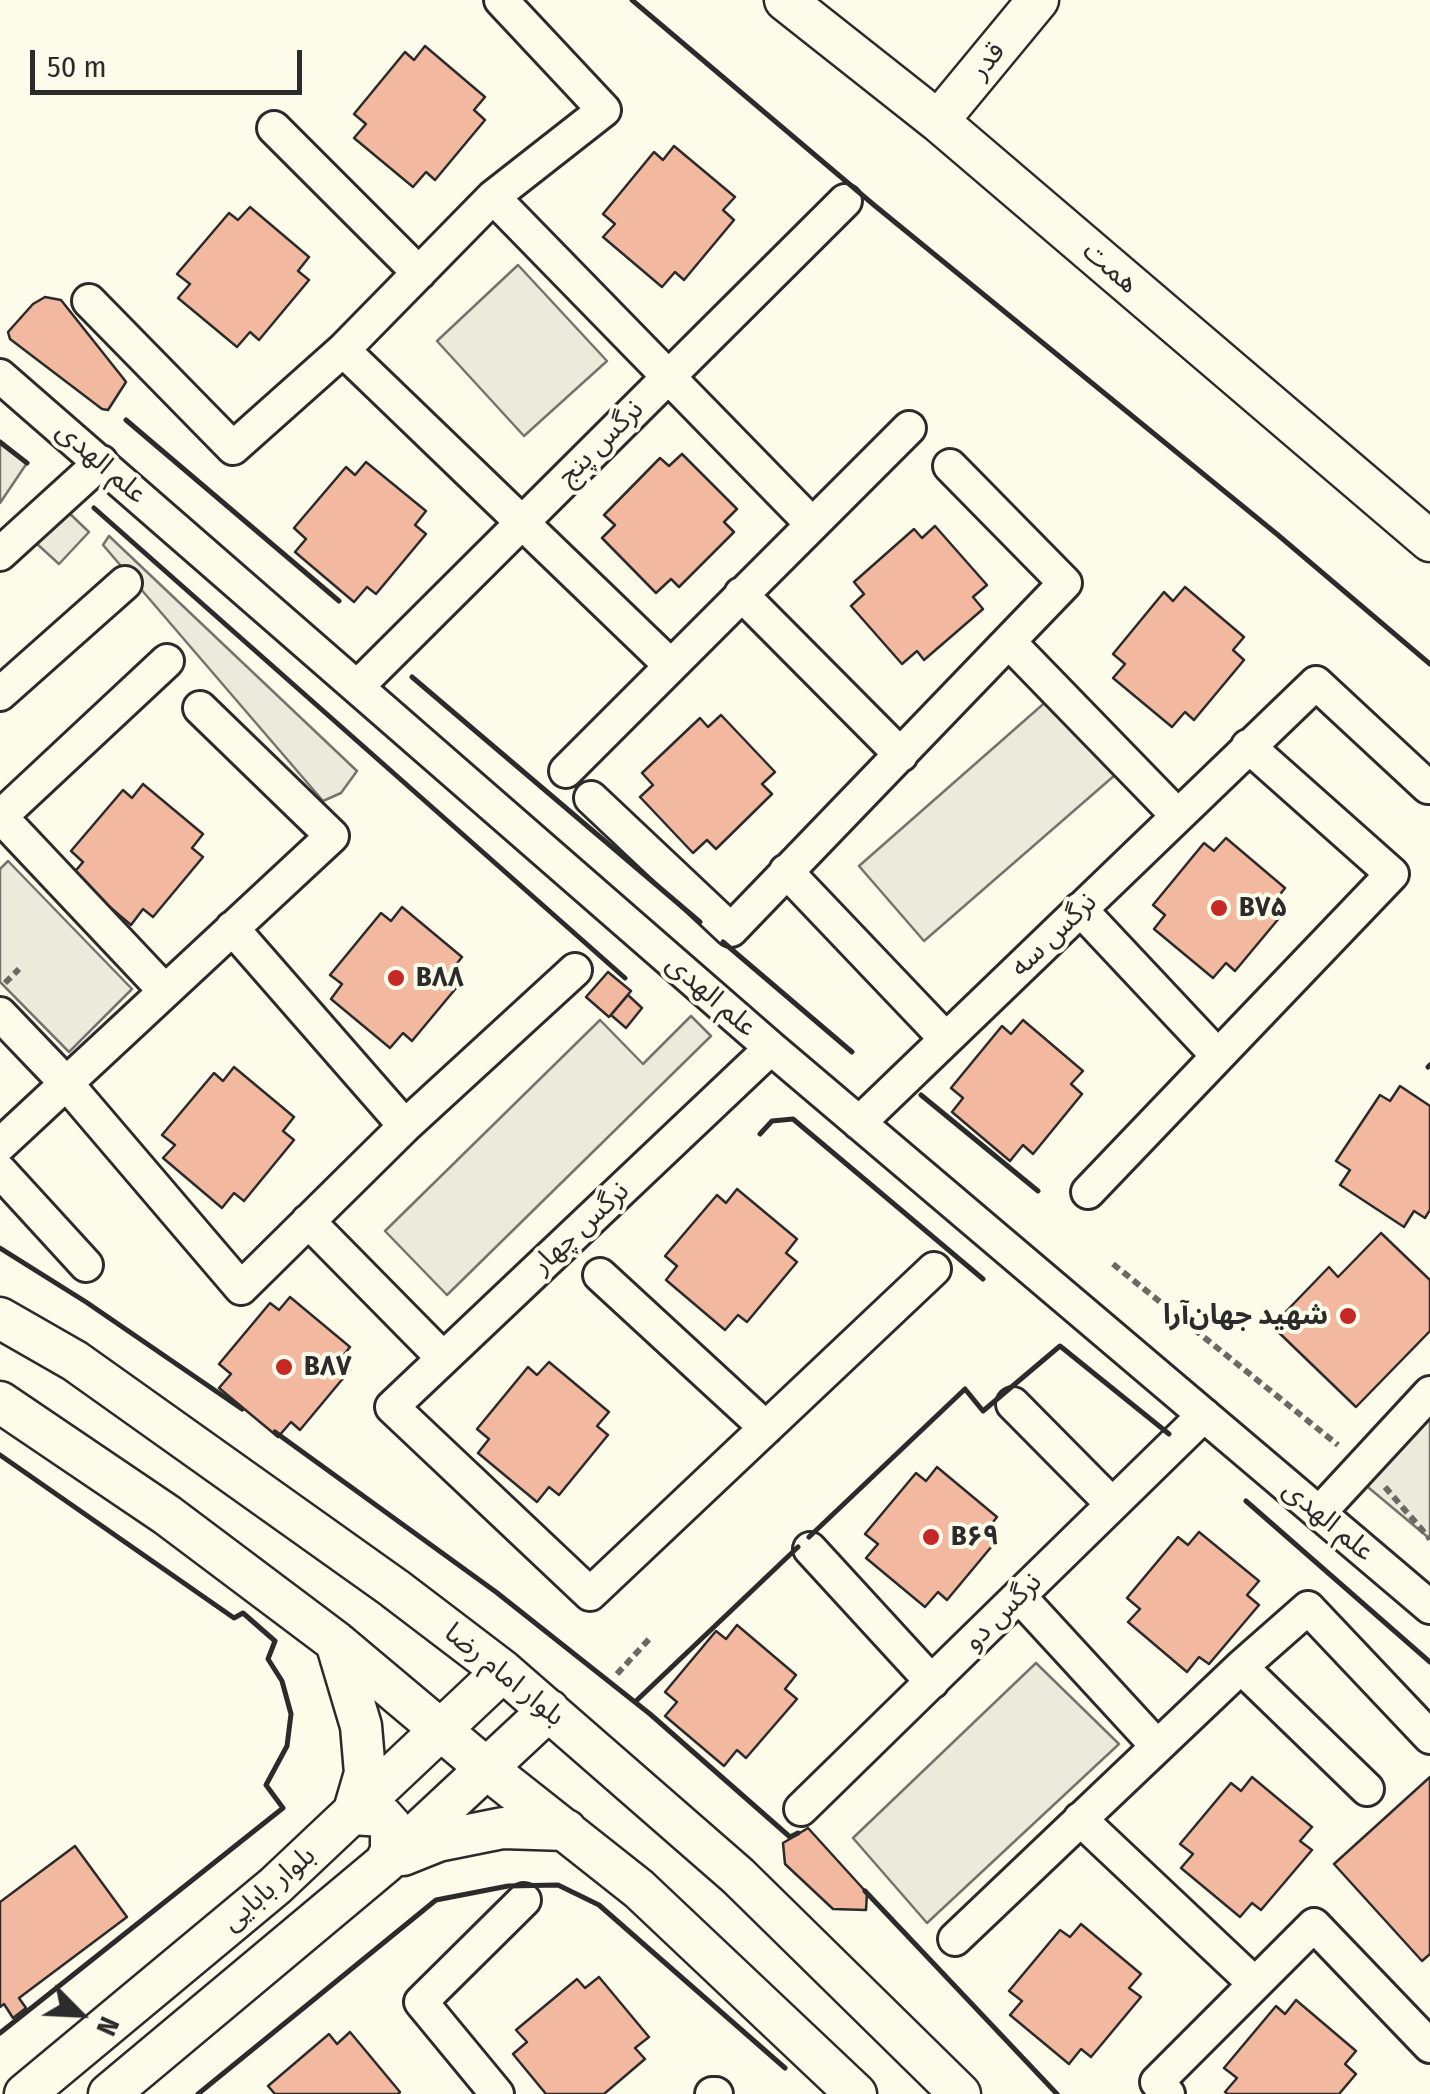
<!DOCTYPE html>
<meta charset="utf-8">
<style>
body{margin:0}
#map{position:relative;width:1430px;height:2094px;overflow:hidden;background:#fdfbea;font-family:"Fira Sans Condensed",sans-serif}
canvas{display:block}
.north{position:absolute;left:30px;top:1964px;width:100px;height:100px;-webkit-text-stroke:8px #fdfbea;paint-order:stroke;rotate:114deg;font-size:28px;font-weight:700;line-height:40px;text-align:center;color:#2b2b2b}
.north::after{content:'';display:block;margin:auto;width:35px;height:45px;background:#2b2b2b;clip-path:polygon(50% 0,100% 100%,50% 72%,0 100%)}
.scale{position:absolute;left:30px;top:50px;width:272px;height:45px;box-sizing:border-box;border:5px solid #2b2b2b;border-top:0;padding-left:12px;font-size:30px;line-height:35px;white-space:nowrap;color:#2b2b2b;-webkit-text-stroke:8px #fdfbea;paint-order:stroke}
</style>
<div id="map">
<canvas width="1430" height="2094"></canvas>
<div class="north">N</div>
<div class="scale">50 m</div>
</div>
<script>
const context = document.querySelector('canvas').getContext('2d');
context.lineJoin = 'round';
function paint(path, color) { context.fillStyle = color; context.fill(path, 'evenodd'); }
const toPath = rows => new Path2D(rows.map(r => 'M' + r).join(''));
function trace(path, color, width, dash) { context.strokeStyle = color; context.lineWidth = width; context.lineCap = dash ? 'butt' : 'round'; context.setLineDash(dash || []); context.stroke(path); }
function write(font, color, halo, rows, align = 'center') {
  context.font = font + ' "Fira Sans Condensed","Noto Sans Arabic",sans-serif'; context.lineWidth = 8; context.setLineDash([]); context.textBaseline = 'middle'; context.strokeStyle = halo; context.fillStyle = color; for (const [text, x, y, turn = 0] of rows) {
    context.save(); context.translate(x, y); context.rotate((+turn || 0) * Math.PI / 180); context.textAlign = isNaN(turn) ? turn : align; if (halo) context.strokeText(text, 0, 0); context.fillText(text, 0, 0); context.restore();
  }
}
const green = toPath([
 [518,265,607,361,524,436,437,341,518,265],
 [0,442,27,463,0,503,0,442],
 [67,511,89,532,59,564,36,543,67,511],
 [109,536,357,771,341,793,323,801,103,545,109,536],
 [1049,699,1115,775,924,941,859,866,1049,699],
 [8,861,132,989,69,1052,0,982,0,869,8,861],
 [691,1016,711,1036,447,1295,385,1231,600,1020,643,1064,691,1016],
 [1430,1412,1430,1539,1363,1483,1430,1412],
 [1036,1663,1119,1744,927,1923,853,1838,1036,1663]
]);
const building = toPath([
 [425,46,485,97,474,110,485,120,435,180,426,172,413,187,354,138,366,124,354,114,405,52,414,60,425,46],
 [674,146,735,197,723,210,734,220,684,280,675,272,662,287,603,237,615,224,603,214,654,152,663,160,674,146],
 [250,207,309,257,298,271,309,280,259,340,250,332,237,347,178,298,190,284,177,274,229,213,238,220,250,207],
 [45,297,61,300,123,378,126,382,108,410,102,409,10,339,8,332,33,304,45,297],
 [682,454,737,509,724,522,734,532,679,587,671,579,656,593,602,538,615,525,604,515,660,458,669,466,682,454],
 [366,462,426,511,415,525,426,534,376,594,367,587,354,602,295,552,306,539,294,528,346,467,355,475,366,462],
 [935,526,987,585,973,597,983,609,924,660,917,651,902,664,851,606,864,594,854,582,914,529,922,538,935,526],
 [1185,587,1244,637,1233,650,1244,660,1194,720,1185,712,1172,727,1113,678,1125,664,1113,654,1164,592,1173,601,1185,587],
 [721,715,775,772,762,784,772,794,716,849,707,840,693,853,640,797,653,785,642,773,700,718,708,727,721,715],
 [143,784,203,834,192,848,203,857,153,917,143,909,131,925,72,875,83,862,71,851,123,790,132,798,143,784],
 [1226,838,1285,888,1274,902,1285,911,1235,971,1226,963,1213,978,1154,929,1165,915,1153,905,1204,843,1214,851,1226,838],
 [402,907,462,957,451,971,462,981,412,1041,403,1033,390,1048,331,999,342,984,330,975,381,913,391,921,402,907],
 [608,972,631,991,609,1017,586,997,608,972],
 [628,995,642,1008,626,1028,611,1015,628,995],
 [1023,1020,1083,1071,1071,1084,1082,1094,1033,1154,1023,1145,1010,1161,952,1112,963,1098,951,1088,1002,1026,1011,1034,1023,1020],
 [234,1067,294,1117,283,1131,294,1140,244,1201,234,1193,222,1208,163,1158,175,1145,162,1135,214,1073,223,1081,234,1067],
 [1400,1086,1430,1106,1430,1210,1425,1218,1414,1211,1404,1227,1340,1185,1350,1170,1336,1161,1380,1095,1390,1101,1400,1086],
 [737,1189,797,1239,786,1253,797,1262,747,1322,738,1315,725,1330,666,1280,677,1266,665,1256,717,1195,726,1203,737,1189],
 [1381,1233,1430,1280,1430,1331,1356,1407,1272,1326,1329,1267,1338,1277,1381,1233],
 [290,1297,350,1347,339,1361,350,1370,300,1430,291,1422,278,1437,219,1388,231,1374,219,1364,270,1303,279,1310,290,1297],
 [549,1362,609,1412,597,1426,608,1435,559,1495,549,1487,537,1502,478,1453,489,1439,477,1429,528,1367,537,1375,549,1362],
 [937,1467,997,1517,986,1531,997,1540,947,1600,938,1592,925,1607,866,1558,878,1544,865,1534,916,1473,926,1481,937,1467],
 [1199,1532,1259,1581,1247,1595,1259,1605,1209,1664,1199,1657,1187,1672,1128,1622,1140,1609,1127,1598,1178,1537,1188,1545,1199,1532],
 [737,1625,796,1675,785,1689,797,1699,746,1758,737,1750,724,1766,665,1716,677,1702,665,1692,716,1631,726,1639,737,1625],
 [1252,1777,1312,1827,1300,1841,1312,1850,1261,1910,1252,1903,1240,1917,1181,1868,1193,1854,1180,1844,1231,1783,1241,1791,1252,1777],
 [1430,1777,1430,1954,1422,1961,1334,1864,1430,1777],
 [808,1828,867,1893,866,1910,833,1909,785,1864,783,1843,808,1828],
 [75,1846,127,1917,19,1998,26,2008,13,2018,4,2004,0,2007,0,1902,75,1846],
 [1081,1924,1141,1974,1129,1988,1141,1997,1091,2057,1081,2049,1069,2064,1010,2015,1022,2001,1009,1991,1060,1930,1070,1937,1081,1924],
 [599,1977,649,2037,635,2048,645,2059,604,2094,546,2094,513,2054,527,2042,516,2030,577,1979,585,1988,599,1977],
 [1296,2000,1356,2051,1345,2064,1356,2074,1339,2094,1228,2094,1225,2092,1237,2078,1224,2068,1276,2006,1285,2014,1296,2000],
 [350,2032,400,2092,398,2094,275,2094,268,2086,329,2034,337,2044,350,2032]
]);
const path = toPath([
 [5,983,19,969],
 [1113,1264,1338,1445],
 [1385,1487,1430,1539],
 [617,1674,651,1637]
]);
const minor = toPath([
 [274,128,419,273],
 [493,197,812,524],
 [89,301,233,448,343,350,493,197,604,110,501,0],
 [343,350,670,665],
 [0,376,771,1048,1430,1607],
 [0,554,101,462],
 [741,594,901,755],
 [1009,642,1177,815],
 [358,686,845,201],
 [0,694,125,583],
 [566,771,909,428],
 [591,798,731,930,1065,583,950,466],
 [0,816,165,991],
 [0,817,167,661],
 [786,871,946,1039],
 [1080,909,1218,1056],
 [232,928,405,1126],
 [0,1014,66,1083,241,1288,405,1126,575,970],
 [771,1048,392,1407,590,1594,934,1269],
 [859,1123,1316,683,1428,787],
 [0,1145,332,836,200,708],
 [0,1171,86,1265],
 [1088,1192,1392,874,1248,746],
 [308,1221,443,1358],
 [600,1275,766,1428],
 [1013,1404,1112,1504],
 [1319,1513,1430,1393],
 [810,1549,932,1682],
 [1019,1596,1156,1745],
 [1241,1667,1308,1608,1430,1737],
 [801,1809,1204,1415],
 [1080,1819,1255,1984],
 [955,1939,1241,1667,1367,1789],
 [497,2094,421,2002,524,1900],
 [712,2094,716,2094],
 [1168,2094,1157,2082,1314,1925,1430,2046]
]);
const tertiary = toPath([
 [785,0,938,121,1430,541],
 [938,121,1038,0],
 [0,1318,75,1361,394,1588,503,1671,738,1876,960,2094],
 [0,1402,167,1515,336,1642,486,1768,639,1889,856,2094],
 [336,1642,361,1726,365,1773,353,1814,382,1816,391,1826,391,1851,385,1863],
 [403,1855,438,1841,503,1828,566,1830],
 [25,2094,275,1886,503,1671],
 [109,2094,385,1863,549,1710]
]);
const wall = toPath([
 [632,0,874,205,1278,535,1430,664],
 [126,420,339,601],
 [0,442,27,463],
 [94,508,625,978],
 [412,677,700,922],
 [723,942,852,1052],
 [1428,1067,1430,1065],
 [921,1095,1038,1191],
 [760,1134,772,1121,793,1119,983,1279],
 [0,1248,86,1302,242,1409],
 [275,1432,496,1592,650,1714,790,1837,798,1833],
 [0,1455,234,1618,243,1613,275,1641,268,1659,282,1681,291,1714,287,1746,266,1785,283,1808,0,2033],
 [1246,1501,1430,1662],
 [809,1537,965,1389,983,1411,1060,1346,1169,1434],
 [635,1702,798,1547],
 [865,1891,1057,2094],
 [198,2094,436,1900,508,1886,558,1885,599,1905,785,2068]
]);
const markers = [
 [1219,908,10,"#c62828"],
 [396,978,10,"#c62828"],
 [1348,1316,10,"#c62828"],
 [284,1367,10,"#c62828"],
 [931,1537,10,"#c62828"]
];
const streetNames = [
 ["قدر",988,61,-51],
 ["همت",1110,268,41],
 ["نرگس پنج",601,443,-45],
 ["علم الهدی",101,463,41],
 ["نرگس سه",1054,935,-44],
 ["علم الهدی",711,996,41],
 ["نرگس چهار",581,1228,-43],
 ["علم الهدی",1328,1521,40],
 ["نرگس دو",1003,1612,-45],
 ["بلوار امام رضا",504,1675,39],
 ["بلوار بابایی",269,1889,-41]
];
const poiNames = [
 ["B۷۵",1239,908],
 ["B۸۸",416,978],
 ["شهید جهان‌آرا",1328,1316,"right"],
 ["B۸۷",304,1367],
 ["B۶۹",951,1537]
];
paint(green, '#ecebdb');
trace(green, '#74746e', 2.5);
paint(building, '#f2b8a0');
trace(building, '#2b2b2b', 2.5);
trace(minor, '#2b2b2b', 38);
trace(tertiary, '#2b2b2b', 45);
trace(path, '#6a6964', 6, [8, 5]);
trace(minor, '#fdfbea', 32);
trace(tertiary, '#fdfbea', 40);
trace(wall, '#2b2b2b', 5);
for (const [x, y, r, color] of markers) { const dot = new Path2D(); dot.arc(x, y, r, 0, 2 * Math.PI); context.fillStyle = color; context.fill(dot); trace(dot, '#fdfbea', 4); }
write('28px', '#2b2b2b', '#fdfbea', streetNames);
write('bold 28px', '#2b2b2b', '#fdfbea', poiNames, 'left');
</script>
